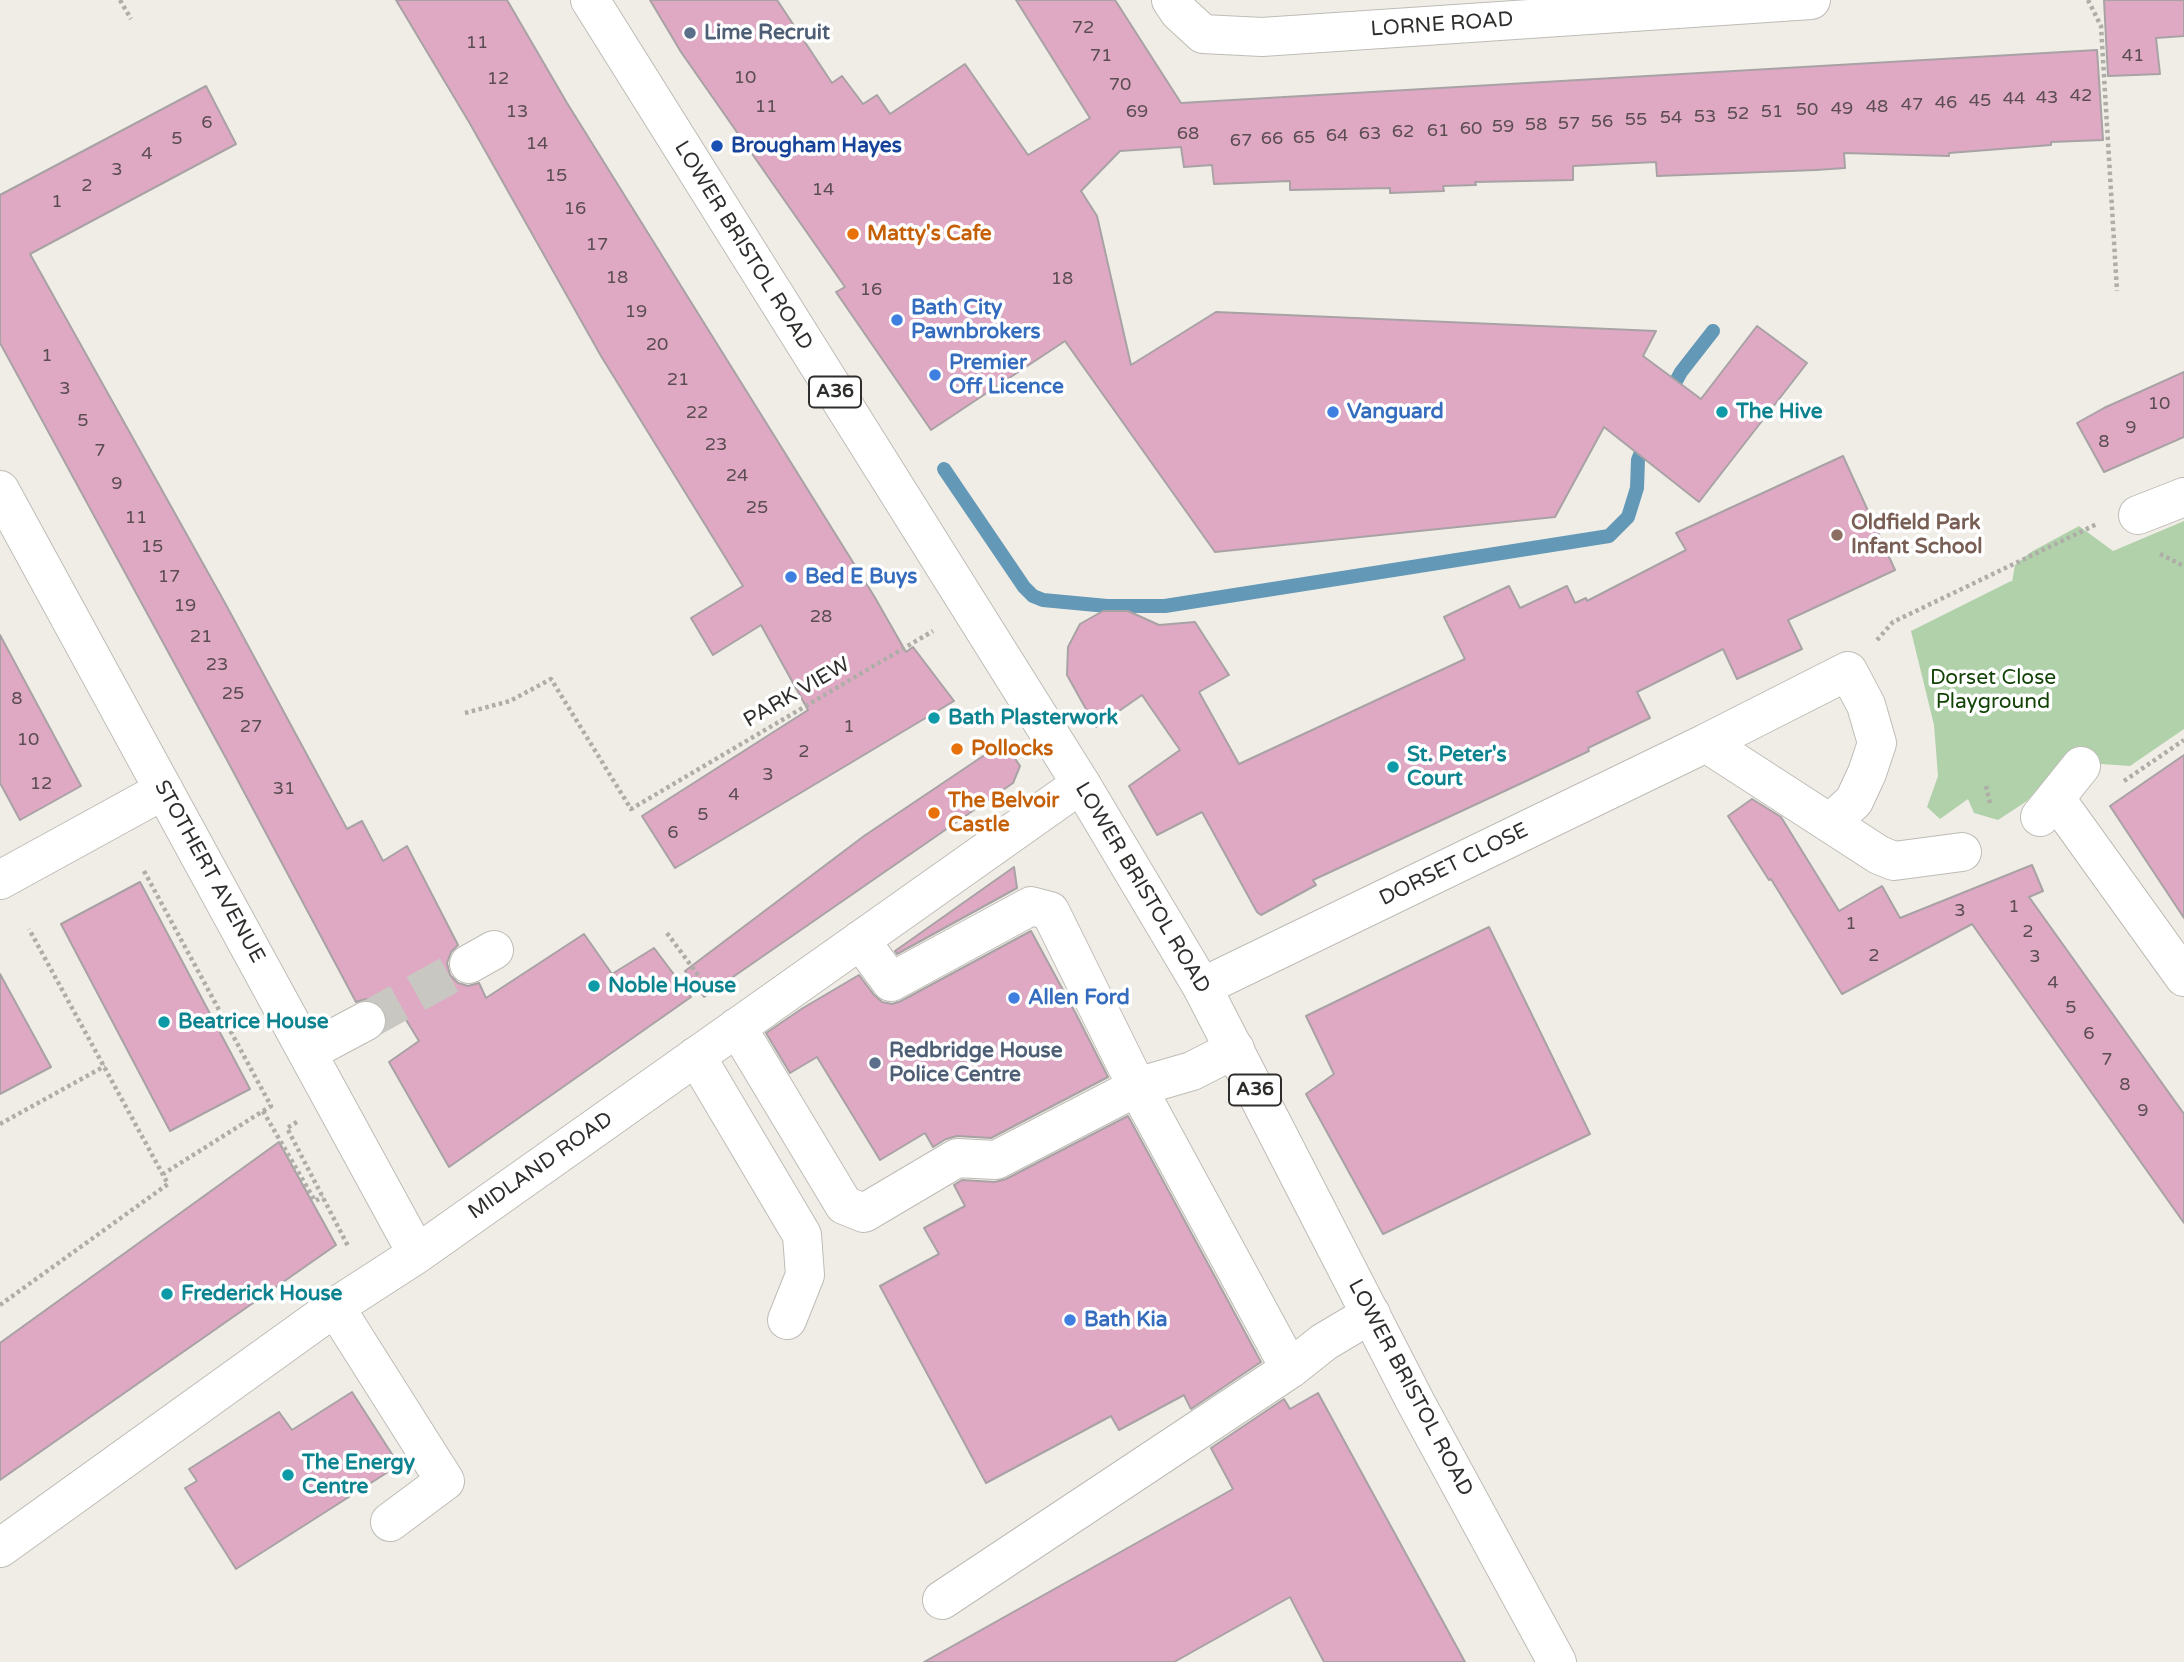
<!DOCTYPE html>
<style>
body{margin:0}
canvas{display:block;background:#f0ede7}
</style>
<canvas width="2184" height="1662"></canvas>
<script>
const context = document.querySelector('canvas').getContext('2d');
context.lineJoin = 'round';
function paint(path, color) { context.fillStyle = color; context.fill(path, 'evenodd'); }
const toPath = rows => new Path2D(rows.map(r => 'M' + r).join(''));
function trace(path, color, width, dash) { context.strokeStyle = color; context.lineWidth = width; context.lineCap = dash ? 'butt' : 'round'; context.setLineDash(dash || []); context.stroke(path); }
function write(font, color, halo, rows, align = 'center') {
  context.font = font + ' "Varela Round",sans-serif'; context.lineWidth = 7; context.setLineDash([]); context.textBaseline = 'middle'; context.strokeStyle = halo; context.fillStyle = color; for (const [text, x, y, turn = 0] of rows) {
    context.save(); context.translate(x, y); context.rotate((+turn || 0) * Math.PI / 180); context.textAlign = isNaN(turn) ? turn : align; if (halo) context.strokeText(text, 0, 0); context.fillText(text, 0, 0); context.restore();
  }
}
const green = toPath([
 [2184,521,2184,729,2130,766,2087,763,2070,752,2027,801,1998,820,1974,813,1968,799,1940,819,1927,807,1938,776,1934,725,1911,631,2011,581,2012,582,2015,565,2031,552,2079,526,2113,551]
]);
const stream = toPath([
 [1668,396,1681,372,1713,331],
 [944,469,1024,587,1033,596,1043,600,1107,606,1165,606,1609,536,1628,517,1637,488,1638,460,1646,439]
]);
const building = toPath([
 [396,0,507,0,567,103,874,596,906,652,913,647,954,701,675,868,642,816,808,710,761,625,713,655,691,618,743,586,601,356,469,122,396,0],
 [650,0,777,0,832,83,842,76,863,104,877,95,890,114,965,64,1028,155,1090,118,1016,0,1115,0,1181,103,2097,50,2103,140,2051,142,2051,145,1949,153,1949,156,1844,153,1845,168,1816,170,1657,176,1656,162,1573,166,1573,180,1475,182,1476,185,1443,186,1444,191,1390,193,1390,188,1290,190,1290,181,1214,184,1212,165,1184,167,1181,147,1120,151,1081,191,1097,216,1131,365,1216,312,1656,331,1643,356,1701,399,1757,326,1807,363,1699,502,1604,427,1555,517,1215,552,1065,341,931,430,836,292,845,287,681,52,650,0],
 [2104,0,2184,0,2184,36,2156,38,2160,74,2108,76,2104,0],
 [206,86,236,144,30,254,225,603,347,829,362,821,383,861,407,846,458,945,451,952,447,963,450,975,458,983,468,986,479,983,486,998,584,934,612,974,654,948,691,997,449,1167,389,1062,419,1041,400,1010,387,1017,385,1010,377,1002,366,999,356,1002,227,760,0,343,0,195,206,86],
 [2184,372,2184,437,2104,472,2077,423,2104,408,2184,372],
 [1843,456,1895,570,1788,620,1802,649,1737,679,1723,649,1637,692,1650,718,1588,748,1589,751,1524,782,1313,880,1316,885,1261,915,1257,912,1202,812,1157,835,1129,786,1180,750,1142,695,1096,727,1067,675,1068,647,1080,624,1103,611,1128,611,1159,625,1195,622,1229,675,1199,692,1239,764,1465,659,1444,617,1509,586,1520,608,1567,586,1575,603,1586,598,1587,601,1686,550,1676,533,1843,456],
 [0,635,81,786,20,820,0,783,0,635],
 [1004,742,1020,766,1013,783,704,997,685,971,864,836,1004,742],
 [2184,755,2184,918,2110,806,2184,755],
 [1752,799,1781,817,1839,911,1882,886,1900,918,2032,865,2043,891,2029,897,2184,1114,2184,1223,1972,924,1842,994,1771,879,1769,880,1728,816,1752,799],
 [1014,867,1017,888,897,954,895,951,1014,867],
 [140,882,250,1089,170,1131,61,924,140,882],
 [1489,927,1590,1134,1383,1234,1306,1094,1334,1074,1306,1016,1489,927],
 [1031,931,1076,1014,1108,1077,991,1138,957,1136,946,1139,933,1147,925,1133,880,1160,817,1057,790,1073,766,1033,803,1008,859,975,874,995,882,1002,892,1004,901,1001,1031,931],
 [0,974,51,1067,0,1094,0,974],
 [1128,1116,1261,1362,1191,1409,1184,1395,1119,1430,1111,1416,986,1483,880,1286,939,1254,924,1228,965,1206,954,1185,962,1180,995,1182,1006,1179,1128,1116],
 [279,1142,336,1245,0,1480,0,1343,279,1142],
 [352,1392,399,1465,236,1569,185,1488,197,1481,189,1469,279,1412,292,1430,352,1392],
 [1318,1393,1465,1662,1324,1662,1290,1597,1174,1662,924,1662,1233,1489,1211,1448,1284,1399,1290,1409,1318,1393]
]);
const minorTunnel = toPath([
 [366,1021,469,964]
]);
const path = toPath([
 [120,0,131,19],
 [2088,0,2101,26,2117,291],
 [2160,554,2184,566],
 [1877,640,1893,622,2097,524],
 [465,713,510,701,551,679,631,809,933,631],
 [2124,781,2184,740],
 [1986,786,1990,803],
 [144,871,271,1106,163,1174],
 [667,933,712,994],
 [263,1111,315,1201,323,1197],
 [297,1122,287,1128,348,1246],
 [0,1124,105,1066],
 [0,1305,168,1184,29,929]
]);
const minor = toPath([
 [1171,0,1179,12,1203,34,1262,37,1811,0],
 [0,490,417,1254],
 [2138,515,2184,497],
 [1706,743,1848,671,1866,705,1877,743,1867,773,1854,801,1830,823],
 [2056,799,2184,977],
 [2040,817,2081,766],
 [0,880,164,790],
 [469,964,494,950],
 [1202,987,1706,743,1879,855,1894,861,1962,852],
 [737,1027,844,1205,864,1213,957,1158,996,1160,1137,1087,1050,911,1031,906,891,982,860,940],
 [1235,1049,1192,1071,1137,1087,1290,1369,1324,1342,1371,1314],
 [308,1052,366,1021],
 [696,1056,802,1235,805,1275,787,1320],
 [335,1307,445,1481,390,1522],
 [0,1548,335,1307,417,1254,1081,784],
 [942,1600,1290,1369]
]);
const highway = toPath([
 [590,0,1081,784,1202,987,1416,1403,1557,1662]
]);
const markers = [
 [690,33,7,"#5c6f8a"],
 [717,146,7,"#1a4fb4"],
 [853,234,7,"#e8710a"],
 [897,320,7,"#3f7fe0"],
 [935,375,7,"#3f7fe0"],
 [1333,412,7,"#3f7fe0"],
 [1722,412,7,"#0f9aa8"],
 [1837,535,7,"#8d6e63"],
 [791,577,7,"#3f7fe0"],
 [934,718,7,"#0f9aa8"],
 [957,749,7,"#e8710a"],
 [1393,767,7,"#0f9aa8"],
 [934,813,7,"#e8710a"],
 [594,986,7,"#0f9aa8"],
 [1014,998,7,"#3f7fe0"],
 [164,1022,7,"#0f9aa8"],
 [875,1063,7,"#5c6f8a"],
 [167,1294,7,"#0f9aa8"],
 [1070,1320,7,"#3f7fe0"],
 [288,1475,7,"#0f9aa8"]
];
const numberNames = [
 ["72",1083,28],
 ["11",477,43],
 ["71",1101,56],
 ["41",2133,56],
 ["10",745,78],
 ["12",498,79],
 ["70",1120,85],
 ["42",2081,96],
 ["43",2047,98],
 ["44",2014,99],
 ["45",1980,101],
 ["46",1946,103],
 ["47",1912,105],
 ["11",766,107],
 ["48",1877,107],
 ["49",1842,109],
 ["50",1807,110],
 ["13",517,112],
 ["69",1137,112],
 ["51",1772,112],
 ["52",1738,114],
 ["53",1705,117],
 ["54",1671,118],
 ["55",1636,120],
 ["56",1602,122],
 ["6",207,123],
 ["57",1569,124],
 ["58",1536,125],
 ["59",1503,127],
 ["60",1471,129],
 ["61",1438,131],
 ["62",1403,132],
 ["68",1188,134],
 ["63",1370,134],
 ["64",1337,136],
 ["65",1304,138],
 ["5",177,139],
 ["66",1272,139],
 ["67",1241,141],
 ["14",537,144],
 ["4",147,154],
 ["3",117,170],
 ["15",556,176],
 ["2",87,186],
 ["14",823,190],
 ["1",57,202],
 ["16",575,209],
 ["17",597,245],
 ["18",617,278],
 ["18",1062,279],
 ["16",871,290],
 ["19",636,312],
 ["20",657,345],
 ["1",47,356],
 ["21",678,380],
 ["3",65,389],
 ["10",2159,404],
 ["22",697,413],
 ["5",83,421],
 ["9",2131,428],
 ["8",2104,442],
 ["23",716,445],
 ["7",100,451],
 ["24",737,476],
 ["9",117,484],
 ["25",757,508],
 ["11",136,518],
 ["15",152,547],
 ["17",169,577],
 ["19",185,606],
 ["28",821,617],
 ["21",201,637],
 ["23",217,665],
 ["25",233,694],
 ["8",17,699],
 ["27",251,727],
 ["1",849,727],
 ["10",28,740],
 ["2",804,752],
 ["3",768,775],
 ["12",41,784],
 ["31",284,789],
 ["4",734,795],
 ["5",703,815],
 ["6",673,833],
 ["1",2014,907],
 ["3",1960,911],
 ["1",1851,924],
 ["2",2028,932],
 ["2",1874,956],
 ["3",2035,957],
 ["4",2053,983],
 ["5",2071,1008],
 ["6",2089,1034],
 ["7",2107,1060],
 ["8",2125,1085],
 ["9",2143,1111]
];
const shields = [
 [835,392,52],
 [1255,1090,52]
];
const shieldNames = [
 ["A36",835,392],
 ["A36",1255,1090]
];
const streetNames = [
 ["LORNE ROAD",1442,25,-4],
 ["LOWER BRISTOL ROAD",743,246,58],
 ["PARK VIEW",797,693,-30],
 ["DORSET CLOSE",1454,865,-26],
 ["STOTHERT AVENUE",209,872,61],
 ["LOWER BRISTOL ROAD",1142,888,59],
 ["MIDLAND ROAD",541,1166,-35],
 ["LOWER BRISTOL ROAD",1410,1388,62]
];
const serviceNames = [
 ["Lime Recruit",704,33],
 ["Redbridge House",889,1051],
 ["Police Centre",889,1075]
];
const transitNames = [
 ["Brougham Hayes",731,146]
];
const foodNames = [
 ["Matty's Cafe",867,234],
 ["Pollocks",971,749],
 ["The Belvoir",948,801],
 ["Castle",948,825]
];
const shopNames = [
 ["Bath City",911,308],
 ["Pawnbrokers",911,332],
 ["Premier",949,363],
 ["Off Licence",949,387],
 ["Vanguard",1347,412],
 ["Bed E Buys",805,577],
 ["Allen Ford",1028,998],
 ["Bath Kia",1084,1320]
];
const cultureNames = [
 ["The Hive",1736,412],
 ["Bath Plasterwork",948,718],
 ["St. Peter's",1407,755],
 ["Court",1407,779],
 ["Noble House",608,986],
 ["Beatrice House",178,1022],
 ["Frederick House",181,1294],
 ["The Energy",302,1463],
 ["Centre",302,1487]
];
const educationNames = [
 ["Oldfield Park",1851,523],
 ["Infant School",1851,547]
];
const parkNames = [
 ["Dorset Close",1993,678],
 ["Playground",1993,702]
];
paint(green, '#b0d1aa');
trace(stream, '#6399b6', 14);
paint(building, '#dfa9c4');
trace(building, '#a9a2a5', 2);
trace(minorTunnel, '#c9c7c2', 38, [38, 19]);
trace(minor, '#bebcb6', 40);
trace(highway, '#bebcb6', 40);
trace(path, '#afada8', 4.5, [3.5, 3.5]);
trace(minor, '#fff', 38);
trace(highway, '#fff', 38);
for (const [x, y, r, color] of markers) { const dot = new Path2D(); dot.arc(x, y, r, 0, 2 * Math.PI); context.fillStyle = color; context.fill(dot); trace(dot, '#fff', 2.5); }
write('18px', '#5b4d52', null, numberNames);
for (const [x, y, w] of shields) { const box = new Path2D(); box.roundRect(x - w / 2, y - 15.5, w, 31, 5); context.fillStyle = '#fff'; context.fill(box); trace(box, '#2f2e2c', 2); }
write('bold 19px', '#2f2e2c', null, shieldNames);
write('21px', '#2f2e2c', '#fff', streetNames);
write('bold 21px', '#4e5e75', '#fff', serviceNames, 'left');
write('bold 21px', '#164399', '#fff', transitNames, 'left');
write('bold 21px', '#c56008', '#fff', foodNames, 'left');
write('bold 21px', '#366cbe', '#fff', shopNames, 'left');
write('bold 21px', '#0d838f', '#fff', cultureNames, 'left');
write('bold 21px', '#785e54', '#fff', educationNames, 'left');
write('21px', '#134306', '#fff', parkNames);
</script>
